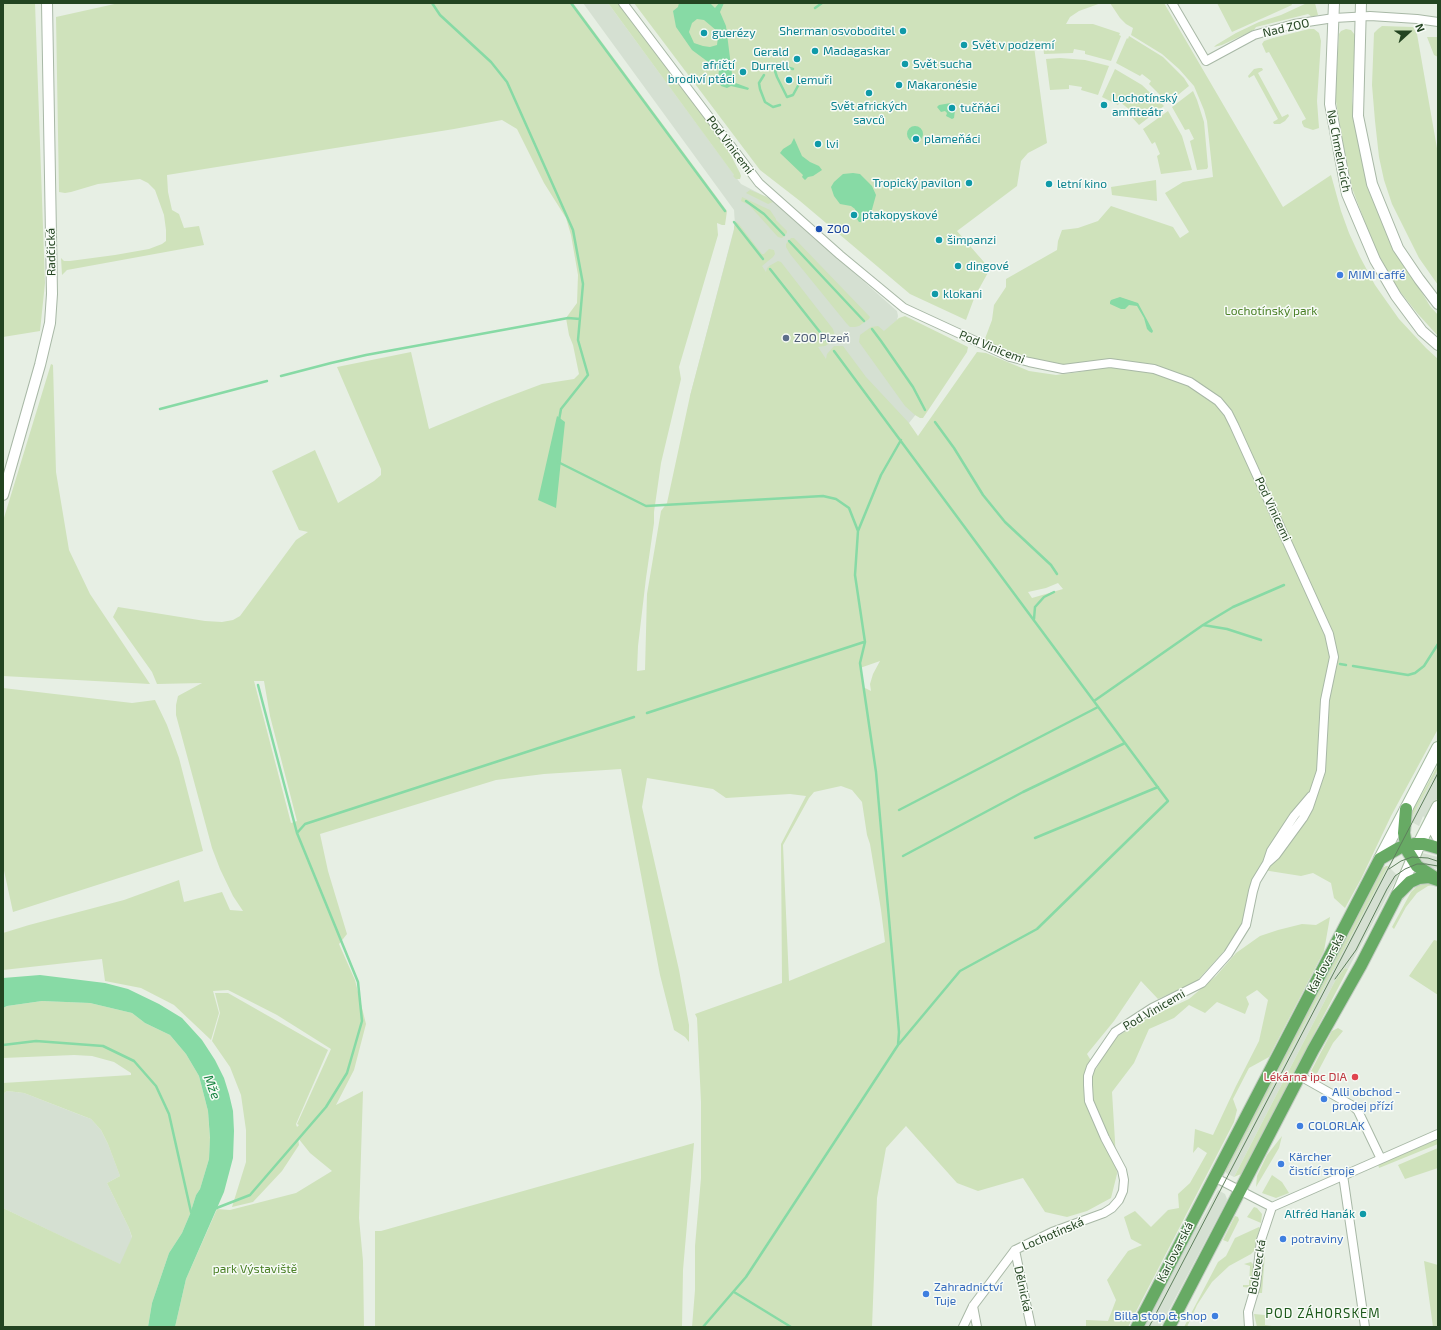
<!DOCTYPE html>
<meta charset="utf-8">
<style>
body{margin:0}
#map{position:relative;width:1441px;height:1330px;overflow:hidden;background:#e7efe4;font-family:"Exo 2",sans-serif}
canvas{display:block}
.frame{position:absolute;inset:0;border:4px solid #234421;pointer-events:none}
.north{position:absolute;left:1389px;top:12px;width:40px;height:40px;-webkit-text-stroke:3px #f7fbf6;paint-order:stroke;rotate:69deg;font-size:11px;font-weight:700;line-height:16px;text-align:center;color:#234421}
.north::after{content:'';display:block;margin:auto;width:14px;height:18px;background:#234421;clip-path:polygon(50% 0,100% 100%,50% 72%,0 100%)}
</style>
<div id="map">
<canvas width="1441" height="1330"></canvas>
<div class="frame"></div>
<div class="north">N</div>
</div>
<script>
const context = document.querySelector('canvas').getContext('2d');
context.lineJoin = 'round';
function paint(path, color) { context.fillStyle = color; context.fill(path, 'evenodd'); }
const toPath = rows => new Path2D(rows.map(r => 'M' + r).join(''));
function trace(path, color, width, dash) { context.strokeStyle = color; context.lineWidth = width; context.lineCap = dash ? 'butt' : 'round'; context.setLineDash(dash || []); context.stroke(path); }
function write(font, color, halo, rows, align = 'center') {
  context.font = font + ' "Exo 2",sans-serif'; context.lineWidth = 3; context.setLineDash([]); context.textBaseline = 'middle'; context.strokeStyle = halo; context.fillStyle = color; for (const [text, x, y, turn = 0] of rows) {
    context.save(); context.translate(x, y); context.rotate((+turn || 0) * Math.PI / 180); context.textAlign = isNaN(turn) ? turn : align; if (halo) context.strokeText(text, 0, 0); context.fillText(text, 0, 0); context.restore();
  }
}
const built = toPath([
 [583,3,608,3,741,184,772,200,897,311,898,316,897,320,885,331,921,408,909,423,690,396,735,225,734,210],
 [1438,769,1438,797,1427,818,1426,819,1423,816,1419,826,1410,821],
 [1422,853,1438,857,1438,869,1425,866,1416,862],
 [1388,866,1398,876,1348,969,1345,968,1336,979,1234,1177,1226,1173],
 [7,1091,24,1093,83,1116,91,1119,101,1130,108,1144,120,1176,107,1183,129,1228,132,1238,121,1265,3,1208,3,1094],
 [1218,1190,1225,1194,1227,1199,1226,1202,1160,1327,1142,1327,1195,1225,1198,1227]
]);
const green = toPath([
 [3,3,35,3,45,283,40,331,3,337],
 [119,3,573,3,727,211,725,225,722,225,717,223,718,235,679,367,681,379,661,463,654,512,654,523,646,578,638,646,637,671,645,670,647,594,661,511,667,503,690,396,734,230,734,226,736,222,738,223,762,254,764,254,769,249,774,250,775,254,773,257,762,266,766,272,767,268,769,266,778,261,781,262,833,329,835,336,832,342,825,346,818,347,826,359,827,354,834,346,843,346,866,377,909,423,918,436,977,352,986,353,1029,371,1056,375,1080,372,1105,366,1134,370,1140,372,1149,371,1110,363,1063,369,1029,362,983,344,992,320,994,305,1006,287,1006,279,1057,250,1058,241,1062,230,1078,228,1098,221,1111,206,1173,227,1180,238,1189,232,1165,193,1183,182,1213,177,1207,121,1204,110,1194,86,1179,69,1162,54,1131,35,1133,28,1126,24,1120,18,1110,3,1164,3,1283,207,1331,175,1341,211,1349,233,1360,257,1375,285,1399,319,1426,348,1438,359,1438,729,1391,816,1361,879,1345,908,1334,898,1331,883,1313,873,1301,876,1263,870,1256,881,1252,880,1242,924,1226,949,1196,982,1158,999,1141,981,1114,1021,1087,1054,1096,1069,1113,1039,1148,1018,1189,999,1216,976,1236,953,1260,936,1278,930,1302,924,1316,925,1330,917,1324,951,1269,1057,1249,1068,1233,1099,1237,1110,1234,1122,1128,1327,1086,1327,1086,1320,1108,1321,1116,1300,1107,1280,1128,1251,1142,1245,1131,1239,1124,1217,1135,1211,1151,1227,1168,1210,1179,1208,1178,1194,1190,1183,1207,1153,1198,1147,1193,1153,1195,1129,1213,1135,1236,1086,1259,1041,1268,1000,1257,990,1246,997,1249,1004,1245,1014,1217,1002,1205,1013,1189,1005,1174,1018,1149,1029,1134,1063,1112,1092,1117,1174,1111,1198,1087,1211,1067,1217,1045,1212,1023,1178,978,1191,957,1183,906,1126,886,1148,877,1198,872,1327,692,1327,695,1290,695,1246,701,1178,701,1102,697,1018,695,1014,782,983,781,844,806,796,790,794,726,798,713,789,647,778,642,807,679,970,689,1025,689,1042,685,1037,674,1030,660,975,621,769,544,774,496,780,320,834,328,871,347,934,339,944,355,980,366,1024,354,1070,336,1105,363,1091,359,1218,363,1261,364,1327,175,1327,186,1279,217,1209,230,1210,296,1193,332,1171,310,1153,298,1138,299,1145,282,1171,253,1202,232,1207,246,1162,246,1130,241,1095,230,1067,212,1041,220,1013,215,993,228,993,328,1050,296,1124,297,1127,299,1125,297,1124,331,1049,277,1015,228,990,213,991,219,1013,211,1040,174,1005,141,988,105,981,102,959,3,970,3,933,29,925,124,900,179,880,184,902,222,892,230,910,243,911,233,896,220,869,212,848,176,715,176,705,178,696,202,683,157,684,152,672,113,617,118,607,205,621,222,622,233,620,240,616,296,540,308,532,299,530,272,471,315,450,338,503,374,481,381,475,381,469,337,367,411,352,429,429,494,402,542,384,574,379,579,374,573,345,569,335,566,318,577,303,578,275,571,235,566,218,544,183,517,129,502,120,454,129,167,175,168,192,172,210,179,214,184,228,199,226,204,245,67,270,62,275,61,258,64,261,70,261,115,255,149,249,162,244,166,241,166,230,164,215,155,190,148,183,140,179,98,184,71,192,65,193,59,192,56,17],
 [1058,583,1063,589,1032,598,1028,592,1046,588],
 [880,661,873,674,870,684,871,691,863,687,860,668],
 [254,681,264,681,270,716,297,821,291,823],
 [841,786,852,790,862,802,867,835,870,844,881,910,885,942,789,981,783,845,809,798,814,792],
 [608,3,620,3,725,144,740,173,741,176,740,179,736,179,733,176,734,175],
 [634,3,1101,3,1079,11,1070,17,1066,24,1093,24,1120,33,1119,35,1121,36,1111,61,1085,54,1085,51,1074,49,1073,53,1044,54,1043,44,1044,43,1043,41,1036,42,1035,39,1033,39,1047,143,1028,153,1021,161,1017,186,957,231,990,269,975,296,966,320,910,294,800,201,760,170],
 [1217,3,1291,3,1292,5,1232,32],
 [1307,3,1315,3,1318,15,1312,17,1308,14,1256,27,1254,30,1222,45,1214,47,1216,45,1236,33,1259,22,1281,15],
 [1382,26,1413,27,1417,34,1438,154,1438,187,1437,188,1438,190,1438,285,1419,258,1392,204,1384,180,1379,157,1375,121,1372,85,1374,33,1378,29],
 [1309,29,1314,29,1319,33,1321,41,1317,101,1319,128,1313,130,1304,127,1302,123,1302,121,1306,119,1269,52,1266,53,1262,44,1264,41,1273,38],
 [1346,29,1351,30,1355,35,1352,102,1371,195,1396,250,1430,306,1438,315,1438,336,1417,313,1398,289,1375,249,1352,188,1343,144,1335,95,1339,34,1341,31],
 [1129,36,1163,57,1184,78,1189,86,1168,103,1149,84,1151,81,1142,74,1140,76,1116,63,1127,38,1128,39],
 [1427,37,1438,37,1438,57,1434,55],
 [1060,58,1085,60,1109,66,1098,95,1081,90,1082,87,1069,85,1069,89,1050,90,1046,59],
 [1259,68,1262,68,1263,70,1258,73,1282,117,1288,114,1289,116,1285,121,1280,124,1274,124,1273,122,1278,119,1254,75,1249,78,1248,76,1254,69],
 [1115,69,1142,85,1164,106,1139,125,1128,113,1130,110,1120,102,1118,105,1102,97],
 [1193,91,1197,100,1204,122,1208,167,1207,169,1197,170,1190,141,1194,139,1189,129,1185,130,1172,107],
 [1168,111,1182,136,1192,170,1161,174,1157,156,1160,154,1155,142,1152,144,1143,129],
 [1156,180,1157,201,1112,195,1111,187],
 [750,190,767,197,773,202,768,204,746,193],
 [742,197,770,210,776,219,776,220,787,231,787,233,782,238,778,237,749,205,741,201],
 [791,238,794,238,870,317,869,319,859,326,855,327,850,327,847,324,790,254,786,247,786,244],
 [905,316,968,347,967,352,923,418,920,418,915,415,905,406,859,342,860,335,871,327,878,326,884,331,899,318],
 [51,364,53,365,56,472,69,550,90,594,150,684,3,676,3,521],
 [3,688,132,703,155,700,167,725,179,758,203,851,13,912,3,866],
 [1438,765,1438,769,1410,821,1410,816],
 [1386,866,1388,866,1226,1173,1225,1170,1381,869],
 [1426,883,1434,885,1428,886,1417,893,1406,907,1394,929,1392,927,1411,892,1418,885],
 [1434,940,1438,941,1438,995,1409,976],
 [1345,968,1348,969,1241,1174,1234,1177,1336,979],
 [42,1001,90,1003,132,1013,145,1023,170,1035,186,1054,199,1076,208,1111,210,1139,209,1159,200,1189,196,1195,190,1214,182,1233,169,1253,152,1303,148,1327,3,1327,3,1208,120,1264,132,1237,129,1228,107,1183,120,1176,108,1144,101,1130,91,1119,24,1093,7,1091,3,1094,3,1083,131,1075,131,1073,114,1062,92,1056,74,1055,3,1058,3,1008,7,1006],
 [1338,1028,1343,1031,1333,1043,1313,1081,1310,1073,1332,1031],
 [1282,1136,1279,1148,1256,1187,1257,1176,1267,1155],
 [1438,1139,1438,1144,1379,1168,1378,1164],
 [694,1143,683,1270,682,1327,375,1327,375,1231,381,1231],
 [1438,1148,1438,1168,1405,1179,1398,1165],
 [1272,1175,1282,1182,1289,1193,1276,1198,1262,1193],
 [1254,1207,1257,1208,1262,1214,1261,1223,1247,1217],
 [1235,1216,1238,1217,1239,1220,1228,1242,1223,1240],
 [1259,1227,1260,1228,1254,1251,1251,1254,1229,1266,1212,1282,1197,1305,1187,1327,1184,1327,1218,1262,1226,1256,1235,1238],
 [1263,1251,1265,1254,1262,1293,1258,1293,1260,1286],
 [1424,1261,1438,1265,1438,1327,1433,1327],
 [1251,1262,1254,1265,1251,1288,1243,1287,1243,1285,1249,1285,1250,1266,1244,1264],
 [1254,1314,1265,1315,1265,1325,1279,1327,1257,1327]
]);
const water = toPath([
 [679,3,710,3,715,8,719,3,724,3,720,12,726,26,733,82,749,88,748,90,731,86,727,88,721,86,718,79,719,70,692,50,676,27,673,11,678,7],
 [697,19,704,20,717,31,718,37,717,45,710,47,703,46,694,43,689,32,692,23],
 [951,103,955,106,955,110,954,118,952,119,946,116,947,113,945,111,941,112,937,107,939,105],
 '907 134a8 8 0 1 1 16 0a8 8 0 1 1-16 0Z',
 [794,138,802,156,810,162,819,166,822,170,813,176,808,177,805,180,802,177,803,175,780,153,783,149,791,144],
 [853,173,860,174,872,186,876,195,871,213,867,219,863,222,859,222,857,219,855,209,851,206,840,204,834,196,831,187,834,182,843,174],
 [1120,297,1138,303,1153,331,1152,333,1150,332,1147,329,1144,318,1137,306,1129,305,1125,309,1121,309,1110,304,1110,302,1111,300],
 [557,416,565,422,556,508,538,500],
 [40,975,105,983,128,989,159,1004,182,1018,202,1040,215,1060,224,1078,229,1094,233,1111,234,1131,233,1158,224,1192,186,1279,175,1327,148,1327,152,1303,169,1253,182,1233,190,1214,196,1195,200,1189,209,1159,210,1138,208,1111,199,1076,186,1054,170,1035,145,1023,132,1013,90,1003,42,1001,7,1006,3,1008,3,978]
]);
const stream = toPath([
 [432,3,440,15,491,62,507,82,573,230,583,284,578,340,588,375,561,409,559,420],
 [571,3,725,211],
 [815,8,822,3],
 [793,69,786,67,779,67,775,71,777,77,787,97,793,95,799,84],
 [764,75,759,83,760,89,765,102,773,107,780,105],
 [746,201,764,214,784,235],
 [734,222,763,259],
 [789,241,864,321],
 [770,269,827,341],
 [872,329,881,341,913,387,925,410],
 [834,351,1168,801,1037,929,960,971,899,1044],
 [281,376,331,363,366,355,568,318,580,319],
 [160,409,267,381],
 [935,422,954,448,983,495,1005,522,1051,565,1057,574],
 [558,462,646,506,823,496,836,499,849,508,858,531,855,575,865,642,860,663,876,772,899,1032,898,1045,746,1277,703,1327],
 [858,531,881,475,901,440],
 [1034,619,1035,607,1044,597,1054,592],
 [1203,625,1227,629,1261,640],
 [1340,664,1346,665],
 [1353,666,1408,675,1415,673,1424,666,1438,644],
 [1094,701,1203,625,1233,607,1284,585],
 [647,713,864,642],
 [899,810,1098,707],
 [297,833,305,824,634,717],
 [1035,838,1158,787],
 [903,856,1023,792,1125,743],
 [3,1045,36,1041,103,1046,134,1061,156,1086,169,1114,191,1212],
 [214,1209,250,1195,326,1107,347,1073,362,1021,358,982,297,833,258,685],
 [734,1292,791,1327]
]);
const minor = toPath([
 [623,3,759,183,840,255,904,308,1010,357,1029,362,1063,369,1110,363,1154,369,1190,382,1218,401,1228,413,1234,425,1329,634,1334,657,1325,700,1321,771,1309,807,1303,818,1276,855,1267,863,1256,881,1253,891,1246,925,1228,954,1202,983,1152,1008,1115,1032,1091,1067,1088,1076,1088,1085,1089,1101,1105,1138,1122,1170,1124,1180,1123,1191,1119,1200,1112,1208,1104,1213,1052,1232,1015,1250,973,1306,963,1327],
 [1172,3,1206,61,1254,35,1294,24,1334,18,1370,16,1417,19,1438,22],
 [1267,863,1271,851,1294,816,1311,796],
 [1300,1076,1353,1106,1358,1111,1381,1159],
 [1343,1175,1365,1327],
 [1214,1177,1272,1207],
 [1015,1250,1031,1327],
 [973,1306,977,1327],
 [1249,1327,1248,1312,1256,1285,1261,1240,1272,1207,1438,1134]
]);
const tertiary = toPath([
 [1334,3,1330,104,1347,194,1375,260,1396,296,1422,331,1438,345],
 [1361,3,1358,116,1372,184,1398,248,1419,279,1438,304],
 [3,495,40,365,50,323,52,294,47,3]
]);
const secondary = toPath([
 [1436,815,1435,830,1438,836],
 [1380,859,1438,748],
 [1398,894,1419,844,1438,807]
]);
const primary = toPath([
 [1406,809,1404,833,1407,850,1417,866,1434,877],
 [1137,1327,1380,859,1399,848,1414,844,1424,844,1438,848],
 [1169,1327,1313,1050,1361,965,1397,895,1410,882,1419,878,1429,877,1438,880]
]);
const tram = toPath([
 [1389,869,1401,861,1412,857,1428,858,1437,861],
 [1335,979,1356,950,1387,889,1395,876,1405,869,1417,864,1426,864,1438,866],
 [1149,1327,1438,773]
]);
const markers = [
 [903,31,4,"#0f9aa8"],
 [704,33,4,"#0f9aa8"],
 [964,45,4,"#0f9aa8"],
 [815,51,4,"#0f9aa8"],
 [797,59,4,"#0f9aa8"],
 [905,64,4,"#0f9aa8"],
 [743,72,4,"#0f9aa8"],
 [789,80,4,"#0f9aa8"],
 [899,85,4,"#0f9aa8"],
 [869,93,4,"#0f9aa8"],
 [1104,105,4,"#0f9aa8"],
 [952,108,4,"#0f9aa8"],
 [916,139,4,"#0f9aa8"],
 [818,144,4,"#0f9aa8"],
 [969,183,4,"#0f9aa8"],
 [1049,184,4,"#0f9aa8"],
 [854,215,4,"#0f9aa8"],
 [819,229,4,"#1a4fb4"],
 [939,240,4,"#0f9aa8"],
 [958,266,4,"#0f9aa8"],
 [1340,275,4,"#3f7fe0"],
 [935,294,4,"#0f9aa8"],
 [786,338,4,"#5c6f8a"],
 [1355,1077,4,"#e0444e"],
 [1324,1099,4,"#3f7fe0"],
 [1300,1126,4,"#3f7fe0"],
 [1281,1164,4,"#3f7fe0"],
 [1363,1214,4,"#0f9aa8"],
 [1283,1239,4,"#3f7fe0"],
 [926,1294,4,"#3f7fe0"],
 [1215,1316,4,"#3f7fe0"]
];
const streetNames = [
 ["Nad ZOO",1286,28,-13],
 ["Pod Vinicemi",730,145,53],
 ["Na Chmelnicích",1339,151,79],
 ["Radčická",51,252,-91],
 ["Pod Vinicemi",992,347,22],
 ["Pod Vinicemi",1273,509,65],
 ["Karlovarská",1326,963,-62],
 ["Pod Vinicemi",1154,1010,-30],
 ["Lochotínská",1053,1234,-23],
 ["Karlovarská",1175,1252,-63],
 ["Bolevecká",1257,1267,-80],
 ["Dělnická",1023,1289,78]
];
const cultureNames = [
 ["Sherman osvoboditel",895,31,"right"],
 ["guerézy",712,33],
 ["Svět v podzemí",972,45],
 ["Madagaskar",823,51],
 ["Gerald",789,52,"right"],
 ["Durrell",789,66,"right"],
 ["Svět sucha",913,64],
 ["afričtí",735,65,"right"],
 ["brodiví ptáci",735,79,"right"],
 ["lemuři",797,80],
 ["Makaronésie",907,85],
 ["Lochotínský",1112,98],
 ["amfiteátr",1112,112],
 ["Svět afrických",869,106,"center"],
 ["savců",869,120,"center"],
 ["tučňáci",960,108],
 ["plameňáci",924,139],
 ["lvi",826,144],
 ["Tropický pavilon",961,183,"right"],
 ["letní kino",1057,184],
 ["ptakopyskové",862,215],
 ["šimpanzi",947,240],
 ["dingové",966,266],
 ["klokani",943,294],
 ["Alfréd Hanák",1355,1214,"right"]
];
const transitNames = [
 ["ZOO",827,229]
];
const shopNames = [
 ["MIMI caffé",1348,275],
 ["Alli obchod -",1332,1092],
 ["prodej přízí",1332,1106],
 ["COLORLAK",1308,1126],
 ["Kärcher",1289,1157],
 ["čistící stroje",1289,1171],
 ["potraviny",1291,1239],
 ["Zahradnictví",934,1287],
 ["Tuje",934,1301],
 ["Billa stop & shop",1207,1316,"right"]
];
const parkNames = [
 ["Lochotínský park",1271,311],
 ["park Výstaviště",255,1269]
];
const serviceNames = [
 ["ZOO Plzeň",794,338]
];
const healthNames = [
 ["Lékárna ipc DIA",1347,1077]
];
const waterNames = [
 ["Mže",212,1087,69]
];
const neighbourhoodNames = [
 ["POD ZÁHORSKEM",1323,1314]
];
paint(built, '#d5e0d2');
paint(green, '#cfe2bb');
paint(water, '#87daa5');
trace(stream, '#87daa5', 2.5);
trace(minor, '#a8b8a6', 10);
trace(tertiary, '#a8b8a6', 12);
trace(secondary, '#a5bca1', 14);
trace(primary, '#c1cbc1', 14);
trace(minor, '#fff', 8);
trace(tertiary, '#fff', 10);
trace(secondary, '#fff', 12);
trace(primary, '#67aa64', 12);
trace(tram, '#5e7f5c', 1);
for (const [x, y, r, color] of markers) { const dot = new Path2D(); dot.arc(x, y, r, 0, 2 * Math.PI); context.fillStyle = color; context.fill(dot); trace(dot, '#f7fbf6', 1.5); }
write('12px', '#234421', '#f7fbf6', streetNames);
write('12px', '#0d838f', '#f7fbf6', cultureNames, 'left');
write('12px', '#164399', '#f7fbf6', transitNames, 'left');
write('12px', '#366cbe', '#f7fbf6', shopNames, 'left');
write('12px', '#4a8026', '#f7fbf6', parkNames);
write('12px', '#4e5e75', '#f7fbf6', serviceNames, 'left');
write('12px', '#be3a42', '#f7fbf6', healthNames, 'right');
write('italic 13px', '#13823e', '#f7fbf6', waterNames);
context.letterSpacing = '1px';
write('13px', '#1c591a', '#f7fbf6', neighbourhoodNames);
context.letterSpacing = '0px';
</script>
